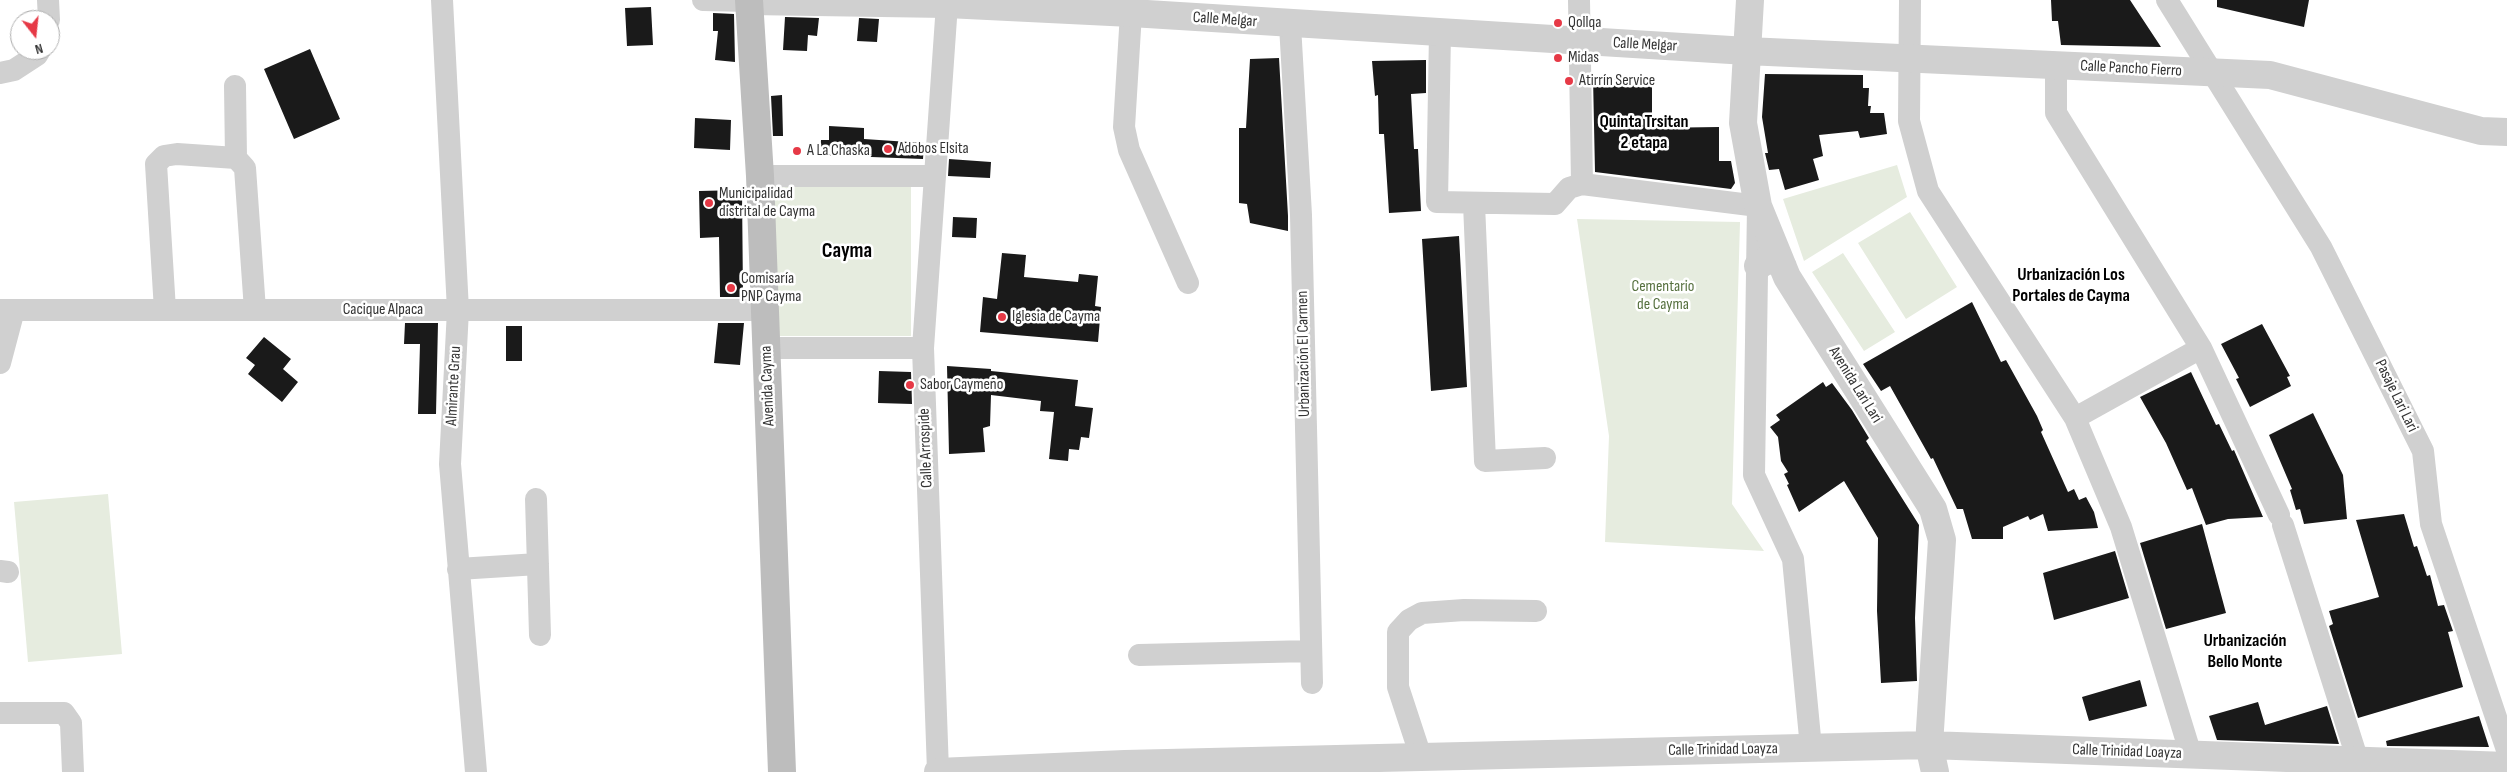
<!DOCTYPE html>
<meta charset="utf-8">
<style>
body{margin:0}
#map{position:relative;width:2507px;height:772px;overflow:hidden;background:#fff;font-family:"Sofia Sans Condensed",sans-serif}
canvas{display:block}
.north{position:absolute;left:10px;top:10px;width:50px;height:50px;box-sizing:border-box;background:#fff;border:1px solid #adadad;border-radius:50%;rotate:164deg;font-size:14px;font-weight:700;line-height:20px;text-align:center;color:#333}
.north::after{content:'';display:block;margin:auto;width:18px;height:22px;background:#e63946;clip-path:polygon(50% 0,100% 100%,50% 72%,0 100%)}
</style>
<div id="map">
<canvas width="2507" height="772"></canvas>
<div class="north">N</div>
</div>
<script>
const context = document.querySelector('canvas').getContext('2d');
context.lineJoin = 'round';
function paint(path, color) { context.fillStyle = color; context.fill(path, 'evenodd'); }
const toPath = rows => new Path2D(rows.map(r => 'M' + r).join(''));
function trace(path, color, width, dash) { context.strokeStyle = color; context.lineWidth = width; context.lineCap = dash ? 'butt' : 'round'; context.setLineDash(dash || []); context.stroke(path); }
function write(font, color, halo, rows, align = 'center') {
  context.font = font + ' "Sofia Sans Condensed",sans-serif'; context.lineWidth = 5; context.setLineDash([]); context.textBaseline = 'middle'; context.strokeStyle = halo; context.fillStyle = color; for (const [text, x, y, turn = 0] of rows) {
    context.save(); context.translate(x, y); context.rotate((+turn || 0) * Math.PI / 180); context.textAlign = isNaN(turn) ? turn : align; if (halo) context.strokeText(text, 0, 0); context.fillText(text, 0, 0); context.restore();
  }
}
const green = toPath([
 [1897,165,1907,197,1804,261,1783,199],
 [911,186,911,336,774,336,775,187],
 [1910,212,1957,287,1906,319,1858,243],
 [1577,219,1740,222,1732,504,1764,551,1605,542,1609,436],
 [1843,253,1895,332,1864,351,1812,272],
 [108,494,122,654,28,662,14,502]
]);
const building = toPath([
 [2051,0,2130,0,2161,47,2061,45,2058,21,2052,21],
 [2217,0,2309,0,2304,27,2217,7],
 [651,7,653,45,627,46,625,8],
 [713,13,734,14,735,62,715,60,718,31,713,31],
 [785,17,819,18,817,36,808,35,807,51,783,50],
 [859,18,879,19,877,42,857,41],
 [310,49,340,119,294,139,264,69],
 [1279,58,1288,216,1288,231,1250,223,1247,204,1239,203,1239,128,1246,128,1250,59],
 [1426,60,1426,93,1411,94,1414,149,1418,149,1421,211,1389,213,1384,134,1379,134,1378,95,1375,96,1372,61],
 [1765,74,1863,75,1863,88,1869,88,1868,106,1871,106,1870,113,1884,113,1887,134,1860,138,1858,131,1819,135,1823,156,1813,159,1819,180,1785,190,1779,169,1769,170,1765,153,1768,153,1762,117],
 [1593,77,1652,77,1652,128,1719,127,1719,161,1731,161,1735,183,1731,189,1595,172],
 [782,95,783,136,773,136,771,96],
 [695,118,731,120,730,150,694,148],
 [829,126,864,128,864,139,924,143,923,159,820,155,821,140,829,140],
 [949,159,991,162,990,178,948,176],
 [742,190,743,297,720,297,719,237,700,238,699,191],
 [953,217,977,218,976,238,952,237],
 [1459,236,1467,387,1431,391,1422,239],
 [1002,253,1026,255,1024,277,1078,282,1079,274,1098,276,1095,306,1101,307,1098,342,980,332,983,297,997,299],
 [1972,302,2001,362,2006,360,2037,416,2043,430,2041,432,2068,492,2074,489,2079,500,2086,497,2094,512,2098,528,2048,531,2043,514,2030,520,2028,516,2003,527,2003,539,1972,539,1963,509,1957,509,1933,458,1931,459,1890,386,1881,391,1863,364],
 [405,323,438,323,436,414,418,414,420,344,404,344],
 [718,323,744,323,740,365,714,363],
 [2262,324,2290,376,2287,377,2291,386,2250,407,2236,379,2239,378,2221,344],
 [506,326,522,326,522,361,506,361],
 [264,337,291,359,283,369,298,382,282,402,248,374,255,365,246,358],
 [947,366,991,369,991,371,1078,380,1075,406,1093,408,1089,438,1081,437,1079,450,1069,449,1068,461,1049,459,1054,412,1040,411,1041,401,991,395,990,426,983,428,985,452,949,454],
 [879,371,911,372,912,404,878,403],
 [2191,372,2216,425,2219,424,2232,451,2234,450,2263,517,2228,519,2206,525,2192,488,2187,490,2166,443,2140,397],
 [1823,382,1826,387,1832,383,1852,410,1869,438,1866,441,1919,525,1915,618,1917,681,1881,683,1877,611,1878,538,1844,481,1799,512,1787,485,1789,484,1784,474,1788,472,1781,461,1778,437,1770,427,1780,420,1776,415],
 [2313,413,2343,475,2347,519,2304,524,2300,509,2296,510,2290,490,2292,489,2269,435],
 [2404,514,2414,547,2417,546,2427,576,2430,575,2438,606,2444,605,2453,631,2448,632,2463,687,2358,718,2329,626,2333,624,2329,611,2379,597,2356,520],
 [2202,524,2226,613,2166,629,2140,543],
 [2115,551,2129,598,2054,620,2043,573],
 [2140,680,2147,706,2089,721,2082,697],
 [2258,702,2265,725,2327,706,2339,744,2217,740,2209,716],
 [2479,716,2489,747,2387,746,2386,741]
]);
const minor = toPath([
 [48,0,49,20],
 [442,0,458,310,450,464,476,772],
 [703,0,749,1],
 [1579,0,1582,184],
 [1910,0,1909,121,1928,191,2075,418,2121,527,2191,755],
 [2167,0,2321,247,2423,451,2431,524,2507,750],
 [1131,13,1124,127,1129,150,1188,283],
 [1290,25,1301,215,1312,683],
 [1440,33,1437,202,1555,204,1569,188,1582,184,1758,206,1754,475,1793,559,1811,748],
 [2056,65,2056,113,2201,348,2279,515],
 [0,73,14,70,37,55,40,50],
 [235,86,236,158],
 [760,176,935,176],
 [1474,204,1485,461,1545,458],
 [0,310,765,310],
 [165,310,156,164,164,156,177,154,236,158,245,168,255,310],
 [767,348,923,348],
 [0,363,14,310],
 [2075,418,2201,348],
 [536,499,540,635],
 [2283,525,2358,761],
 [458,569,538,564],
 [0,571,8,572],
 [1139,655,1311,651],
 [0,713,64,713,71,723,73,772],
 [1421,757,1398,687,1398,632,1409,620,1422,613,1464,610,1536,611],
 [938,771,923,348,947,4]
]);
const tertiary = toPath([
 [1750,0,1743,123,1758,206,1787,277,1933,509,1942,540,1929,745,1935,772],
 [749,1,947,4,1131,13,1747,51,2270,75,2481,131,2507,132],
 [1758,266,1768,259,1774,259,1783,267],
 [938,772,1125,764,1929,745,2507,766]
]);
const secondary = toPath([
 [749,0,760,176,782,772]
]);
const markers = [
 [1558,23,5,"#e63946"],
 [1558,58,5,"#e63946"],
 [1569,81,5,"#e63946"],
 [888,149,5,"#e63946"],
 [797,151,5,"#e63946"],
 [709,203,5,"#e63946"],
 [731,288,5,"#e63946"],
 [1002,317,5,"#e63946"],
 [910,385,5,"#e63946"]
];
const streetNames = [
 ["Calle Melgar",1225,20,4],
 ["Calle Melgar",1645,45,3],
 ["Calle Pancho Fierro",2131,69,3],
 ["Cacique Alpaca",383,310],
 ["Urbanización El Carmen",1304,354,-91],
 ["Avenida Lari Lari",1855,385,58],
 ["Almirante Grau",454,386,-87],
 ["Avenida Cayma",768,386,-92],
 ["Pasaje Lari Lari",2396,396,64],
 ["Calle Arrospide",926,448,-92],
 ["Calle Trinidad Loayza",1723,750,-1],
 ["Calle Trinidad Loayza",2127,752,2]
];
const poiNames = [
 ["Qollqa",1568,23],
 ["Midas",1568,58],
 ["Atirrín Service",1579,81],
 ["Adobos Elsita",898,149],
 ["A La Chaska",807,151],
 ["Municipalidad",719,194],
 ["distrital de Cayma",719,212],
 ["Comisaría",741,279],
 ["PNP Cayma",741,297],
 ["Iglesia de Cayma",1012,317],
 ["Sabor Caymeño",920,385]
];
const parkNames = [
 ["Cementario",1663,287],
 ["de Cayma",1663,305]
];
const neighbourhoodNames = [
 ["Quinta Trsitan",1644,122],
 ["2 etapa",1644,143],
 ["Urbanización Los",2071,275],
 ["Portales de Cayma",2071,296],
 ["Urbanización",2245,641],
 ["Bello Monte",2245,662]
];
const districtNames = [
 ["Cayma",847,252]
];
paint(green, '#e6ecdf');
paint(building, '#1a1a1a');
trace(minor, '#d0d0d0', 22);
trace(tertiary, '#d0d0d0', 28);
trace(secondary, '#bdbdbd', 28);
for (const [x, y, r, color] of markers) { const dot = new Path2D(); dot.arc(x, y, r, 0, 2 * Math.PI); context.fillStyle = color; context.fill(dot); trace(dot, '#fff', 2); }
write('16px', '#333', '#fff', streetNames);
write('16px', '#333', '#fff', poiNames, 'left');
write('16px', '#56703f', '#fff', parkNames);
write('bold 18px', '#000', '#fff', neighbourhoodNames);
write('bold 21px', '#000', '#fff', districtNames);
</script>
